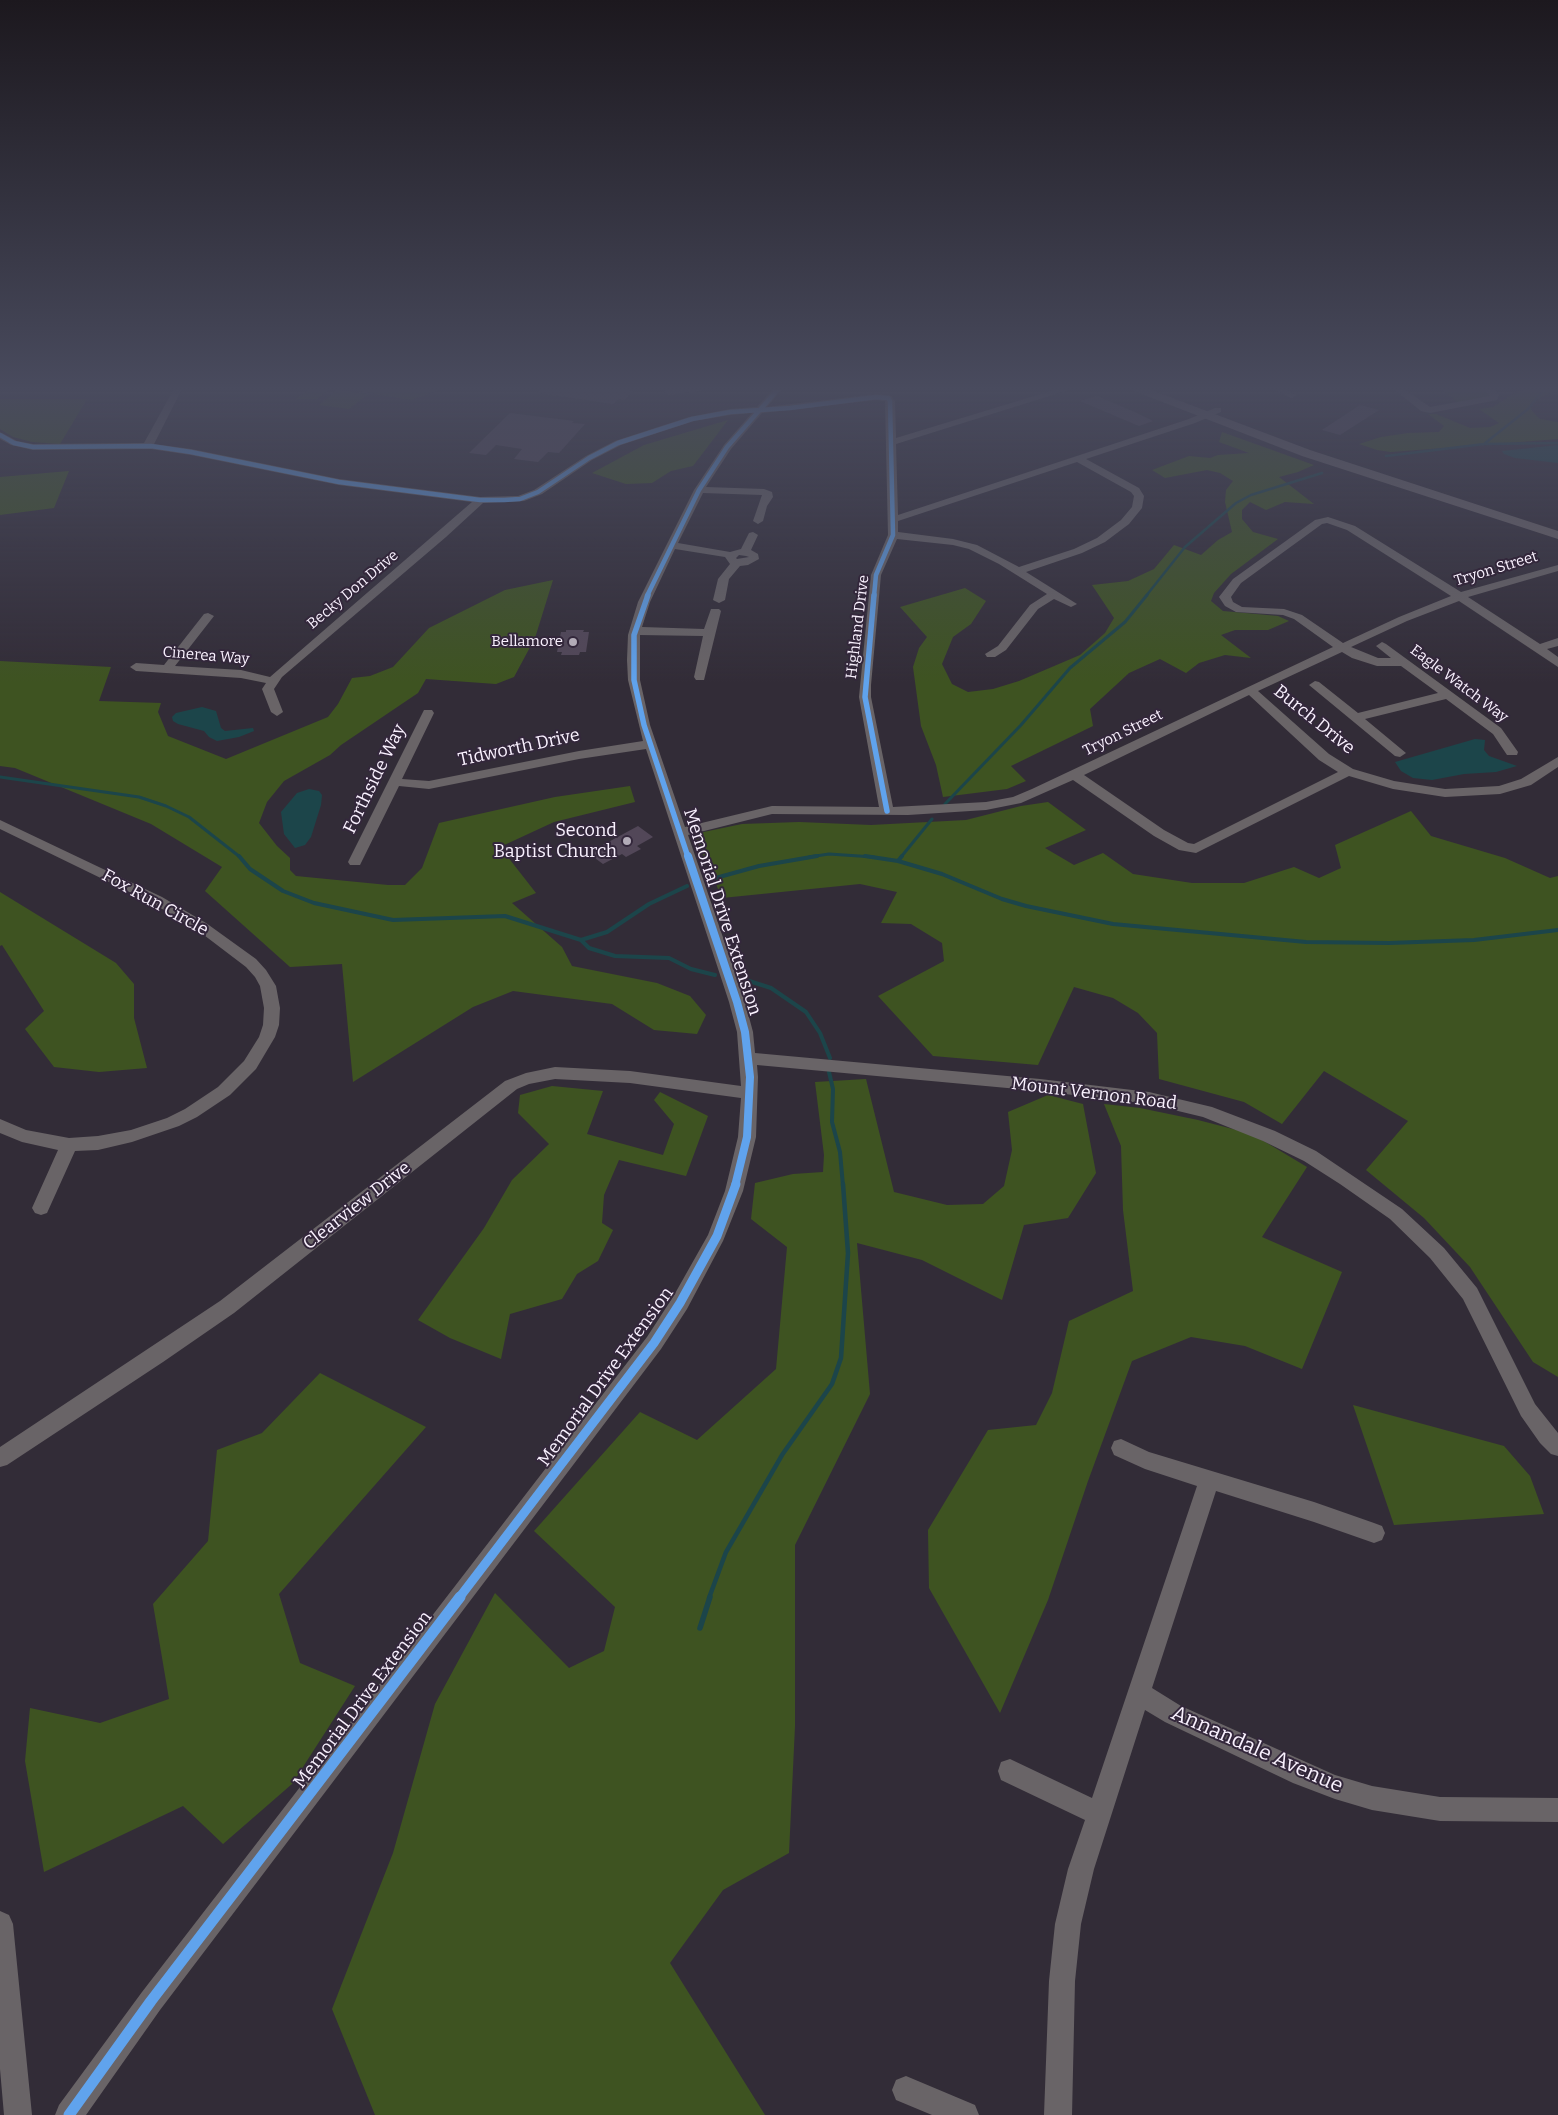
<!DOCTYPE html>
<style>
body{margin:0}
canvas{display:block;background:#322c37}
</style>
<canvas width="1558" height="2115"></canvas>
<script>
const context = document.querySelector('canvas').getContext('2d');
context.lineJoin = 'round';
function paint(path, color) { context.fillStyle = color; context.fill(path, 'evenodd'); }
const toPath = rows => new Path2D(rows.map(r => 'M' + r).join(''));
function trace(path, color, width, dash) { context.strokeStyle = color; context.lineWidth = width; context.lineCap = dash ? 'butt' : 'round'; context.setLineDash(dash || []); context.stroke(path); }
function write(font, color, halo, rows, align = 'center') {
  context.font = font + ' Bitter,serif'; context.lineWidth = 4; context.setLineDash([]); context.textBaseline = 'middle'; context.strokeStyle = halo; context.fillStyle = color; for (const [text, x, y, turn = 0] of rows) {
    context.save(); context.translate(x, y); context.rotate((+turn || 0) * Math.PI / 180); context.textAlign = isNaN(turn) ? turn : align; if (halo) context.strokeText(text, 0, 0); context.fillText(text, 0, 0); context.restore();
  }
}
const green = toPath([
 [313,387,331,388,317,399,296,399],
 [338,387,447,387,411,400],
 [1439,387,1483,387,1493,396,1460,404],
 [1528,387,1558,387,1558,392,1547,394,1530,404,1532,411,1540,419,1558,422,1558,439,1391,452,1377,450,1359,444,1381,437,1408,433,1439,432,1444,426,1428,414,1436,414,1470,428,1490,427,1499,423,1479,409,1493,407,1516,392,1530,389],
 [337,390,368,394,349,409,319,405],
 [0,399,87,399,60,444,32,442,13,437,0,429],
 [728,420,693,466,671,471,652,483,626,484,592,473,644,445],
 [1222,432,1314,465,1298,472,1279,477,1314,504,1285,502,1266,510,1250,502,1242,510,1242,519,1253,532,1278,539,1231,574,1214,593,1211,601,1223,611,1278,616,1289,621,1268,630,1235,630,1221,635,1251,658,1225,655,1199,663,1186,673,1160,659,1129,673,1090,709,1093,726,1011,766,1026,781,1007,789,943,797,936,765,921,726,913,667,919,648,927,637,900,607,965,588,986,601,971,624,953,637,942,664,952,684,968,692,993,689,1019,681,1080,655,1105,633,1114,618,1092,585,1128,581,1154,569,1174,545,1201,555,1218,540,1232,532,1225,502,1226,490,1233,481,1220,473,1207,470,1165,478,1152,470,1189,456,1210,458,1218,455,1249,453,1219,442],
 [69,471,54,508,0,515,0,477],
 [553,580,535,638,514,677,496,684,426,679,418,693,341,745,330,755,284,781,267,802,259,823,277,846,290,858,290,870,296,876,388,885,405,885,422,868,439,823,555,797,630,786,635,802,554,822,500,847,536,893,512,903,562,947,572,966,657,983,690,996,706,1015,697,1034,654,1030,612,1004,513,991,473,1007,353,1082,342,964,290,967,205,891,222,867,151,824,15,768,0,766,0,661,111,667,99,701,161,703,158,712,168,736,226,759,328,717,338,704,352,678,370,676,393,667,429,628,505,590],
 [1048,802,1086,830,1045,848,1074,865,1103,853,1133,874,1192,883,1244,883,1294,867,1319,878,1341,868,1335,845,1411,811,1431,836,1505,858,1550,878,1558,876,1558,1377,1533,1362,1470,1267,1424,1218,1366,1170,1408,1121,1324,1071,1282,1124,1244,1102,1159,1079,1157,1033,1138,1013,1113,998,1074,987,1038,1065,933,1056,878,996,944,961,942,943,911,924,881,923,897,892,860,884,722,898,694,834,742,824,799,822,871,825,966,820,1021,806],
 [0,892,116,963,134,984,134,1018,147,1068,99,1072,54,1067,25,1029,44,1011,2,945,0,946],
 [866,1079,894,1192,947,1205,983,1204,1004,1186,1012,1150,1008,1112,1048,1095,1083,1104,1096,1173,1068,1218,1024,1225,1002,1300,922,1260,857,1243,870,1394,795,1545,795,1726,789,1853,723,1890,670,1963,765,2115,375,2115,332,2009,393,1853,435,1704,495,1593,569,1668,604,1651,615,1607,534,1531,640,1412,697,1440,776,1369,787,1247,751,1219,755,1183,793,1174,823,1172,824,1155,815,1082],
 [552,1086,603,1091,587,1134,663,1155,674,1124,654,1100,660,1092,708,1116,686,1176,619,1160,604,1195,602,1223,613,1230,598,1261,577,1274,562,1299,510,1314,501,1359,450,1338,418,1320,484,1228,512,1180,549,1144,518,1113,520,1095],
 [1104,1104,1140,1108,1198,1120,1252,1134,1307,1167,1262,1237,1342,1272,1302,1369,1245,1346,1191,1337,1132,1361,1088,1481,1048,1600,1000,1713,929,1588,928,1530,988,1430,1036,1425,1052,1393,1069,1321,1133,1291,1123,1210,1121,1146],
 [320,1373,426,1427,279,1594,300,1663,355,1686,292,1784,223,1844,183,1806,44,1872,25,1761,30,1708,100,1723,169,1699,153,1604,208,1541,217,1450,262,1433],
 [1353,1405,1504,1446,1530,1476,1544,1514,1394,1525]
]);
const water = toPath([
 [1558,445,1558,463,1515,458,1504,454,1502,451],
 [202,707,216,711,221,728,225,731,253,728,254,731,239,737,217,741,209,737,204,731,178,724,173,721,172,717,176,713],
 [1475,739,1485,740,1484,750,1489,756,1517,766,1496,772,1464,774,1432,780,1413,778,1401,771,1395,762],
 [309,789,319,791,322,795,321,805,311,837,305,845,295,848,284,834,281,812,297,793]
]);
const streamFar4 = toPath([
 [1484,444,1528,409,1546,387],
 [1386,456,1484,444,1558,443],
 [1146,596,1185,547,1236,503,1251,495,1322,473]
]);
const streamFar3 = toPath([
 [0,777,139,797,166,806,189,817,240,857],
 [945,804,1021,725,1070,668,1125,622,1147,595],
 [809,857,829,854,874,857],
 [901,857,932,819]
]);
const streamFar2 = toPath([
 [239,856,250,869,283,891,314,903,393,920,505,916,581,940,589,948,615,956,669,958,691,969,715,975],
 [865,856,898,861,942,874,1002,899,1026,906,1113,924,1306,942,1389,943,1474,940,1558,930],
 [898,861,902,856],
 [712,879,759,866,817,856],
 [581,940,607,932,649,904,687,886],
 [743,979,771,988,806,1012,820,1033,830,1058],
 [829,1072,833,1089,832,1122,840,1152,843,1186]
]);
const streamFar1 = toPath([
 [709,1598,726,1552,782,1455,832,1384,841,1358,848,1253,843,1184]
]);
const stream = toPath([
 [700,1628,710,1597]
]);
const building = toPath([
 [539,387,632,387,629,390,633,391,624,400,619,399,613,404,539,393],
 [1097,396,1137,413,1153,421,1139,426,1080,401],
 [1360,405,1379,410,1340,435,1322,430],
 [510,413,574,421,572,423,585,424,559,453,548,452,538,462,514,459,522,449,496,445,486,455,469,453],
 [566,630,584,630,583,632,589,632,586,652,580,652,579,655,561,655,562,652,557,652,561,632,566,632],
 [638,826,653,837,637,846,641,849,626,857,622,854,603,864,588,853]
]);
const minor = toPath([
 [175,387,183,387,154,444,191,449,339,479,480,497,518,496,534,490,586,456,615,441,689,417,730,409,757,407,775,387,784,387,767,407,876,394,891,396,895,401,896,438,1064,387,1078,387,896,444,898,515,1189,419,1215,408,1221,408,1221,412,1195,423,1086,459,1139,488,1144,496,1142,508,1129,524,1105,542,1082,553,1026,572,1077,604,1071,607,1054,599,1038,609,1006,650,995,657,987,657,985,654,998,646,1030,605,1047,594,999,564,969,549,953,545,897,539,881,575,871,685,871,697,893,807,986,802,1013,797,1032,789,1333,647,1294,619,1283,615,1236,612,1225,606,1219,597,1233,579,1315,520,1328,517,1355,526,1461,592,1558,565,1558,571,1468,597,1540,644,1558,638,1558,646,1547,649,1558,657,1558,667,1459,601,1407,621,1351,647,1378,658,1391,658,1376,646,1382,642,1386,644,1501,728,1518,752,1517,755,1507,755,1493,734,1446,699,1365,719,1406,753,1400,757,1395,756,1309,685,1315,681,1319,682,1358,713,1438,693,1401,666,1377,666,1352,658,1342,652,1258,691,1329,754,1353,769,1394,781,1445,789,1499,786,1521,779,1558,757,1558,767,1531,785,1500,794,1445,797,1393,789,1349,776,1196,853,1179,850,1154,836,1073,780,1021,803,986,810,908,815,772,814,688,835,745,1002,753,1032,755,1053,1040,1079,1149,1092,1212,1107,1275,1131,1316,1151,1402,1209,1444,1248,1477,1288,1535,1404,1558,1433,1558,1456,1551,1454,1540,1443,1521,1416,1463,1299,1430,1258,1390,1219,1340,1184,1304,1161,1263,1141,1203,1117,1149,1104,1040,1091,757,1065,758,1077,756,1137,743,1191,723,1241,687,1309,661,1349,160,2010,86,2115,55,2115,59,2105,142,1992,647,1337,673,1297,708,1235,725,1191,738,1137,741,1098,630,1083,555,1079,529,1084,517,1089,234,1313,163,1362,7,1465,0,1467,0,1447,220,1301,505,1081,526,1073,555,1067,630,1071,741,1086,737,1032,729,1002,646,749,579,759,429,789,399,786,360,865,350,865,348,862,424,710,432,710,434,713,402,779,429,781,579,751,643,741,628,680,627,660,628,635,638,602,694,490,724,445,752,413,730,415,694,421,621,445,592,460,542,494,524,501,483,503,446,537,282,677,274,689,283,712,277,716,271,712,262,689,266,683,241,678,136,671,130,667,136,663,164,665,204,614,208,613,214,616,175,666,241,670,270,677,472,502,339,485,191,455,151,449,33,450,11,445,0,439,0,432,17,441,33,444,144,443,175,387],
 [876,400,885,401,888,535,871,575,859,697,879,807,772,806,685,827,650,725,640,680,640,635,703,636,694,677,696,680,704,680,721,611,719,609,711,609,704,629,642,627,650,602,675,549,725,557,730,564,718,579,713,600,719,603,725,600,729,579,740,566,748,565,759,559,758,554,751,550,758,535,753,532,749,533,741,549,730,552,678,543,703,493,762,495,753,521,758,524,763,521,767,506,773,497,772,492,764,489,706,487,731,449,762,413,876,400],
 [1077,462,1131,492,1134,496,1132,507,1121,520,1097,538,1074,549,1019,567,977,545,953,539,898,532,898,521,1077,462],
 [1327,523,1347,530,1451,596,1399,617,1343,643,1302,615,1284,609,1242,607,1233,602,1231,597,1241,583,1322,524,1327,523],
 [739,555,746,556,749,557,737,559,736,558,739,555],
 [1249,695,1319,760,1338,772,1194,844,1188,843,1164,830,1084,775,1249,695],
 [685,387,709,387,705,390,668,395,664,392,668,389,685,387],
 [1270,387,1282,387,1296,395,1292,398,1289,397,1270,387],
 [1391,387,1401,387,1430,407,1490,396,1482,387,1492,387,1499,394,1497,400,1430,413,1421,411,1391,387],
 [0,820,162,897,206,923,256,959,266,970,276,986,280,1008,279,1025,275,1037,256,1069,230,1095,197,1117,179,1126,132,1142,98,1150,75,1151,47,1213,41,1215,35,1213,32,1208,58,1150,22,1142,0,1133,0,1119,26,1130,69,1138,98,1136,131,1130,167,1118,185,1109,218,1087,244,1061,259,1037,263,1025,264,1008,260,986,255,977,246,967,196,929,152,903,0,829,0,820],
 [1121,1439,1149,1452,1314,1502,1374,1523,1382,1526,1385,1533,1382,1540,1374,1543,1314,1522,1216,1491,1152,1688,1181,1706,1335,1775,1372,1786,1440,1797,1558,1798,1558,1822,1440,1821,1372,1810,1335,1799,1293,1783,1165,1722,1145,1710,1094,1869,1081,1924,1075,1981,1072,2115,1044,2115,1049,1981,1055,1924,1068,1869,1085,1820,1001,1780,998,1771,1001,1762,1010,1759,1092,1798,1197,1486,1145,1469,1114,1455,1111,1448,1114,1441,1121,1439],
 [0,1911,9,1915,13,1924,32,2115,4,2115,0,2069,0,1911],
 [906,2076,975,2105,979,2115,932,2115,896,2100,892,2090,896,2080,906,2076]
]);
const major = toPath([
 [1128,387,1143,387,1310,450,1558,531,1558,539,1302,456,1129,389,1128,387]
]);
const cyclewayFar4 = toPath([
 [0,435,14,443,33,447,151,446,191,452,339,482,480,500,504,500,520,499,538,492,589,458,618,443,692,419,730,412,790,408,876,397,888,398,890,401,893,535,876,575,874,596],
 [647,596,699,490,727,447,780,387]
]);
const cyclewayFar3 = toPath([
 [648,595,634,635,634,680,644,725,688,857],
 [874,595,865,697,887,811]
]);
const cyclewayFar2 = toPath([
 [688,856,737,1002,745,1032,750,1077,747,1137,735,1186]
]);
const cyclewayFar1 = toPath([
 [459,1598,654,1343,680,1303,717,1236,736,1184]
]);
const cycleway = toPath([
 [69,2115,151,2001,460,1597]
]);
const markers = [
 [573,642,5,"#b3acb8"],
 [627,841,5,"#b3acb8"]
];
const farStreetnames = [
 ["Tryon Street",1496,569,-17],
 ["Becky Don Drive",353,590,-40],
 ["Highland Drive",858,627,-83],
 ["Cinerea Way",206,656,5],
 ["Eagle Watch Way",1459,684,37],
 ["Tryon Street",1123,733,-26]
];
const farPoinames = [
 ["Bellamore",563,642]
];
const streetNames = [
 ["Burch Drive",1314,720,39],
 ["Tidworth Drive",519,748,-12],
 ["Forthside Way",375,779,-64],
 ["Fox Run Circle",155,903,29],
 ["Memorial Drive Extension",722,912,72],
 ["Mount Vernon Road",1094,1094,7],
 ["Clearview Drive",357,1206,-38],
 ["Memorial Drive Extension",606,1377,-54],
 ["Memorial Drive Extension",363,1700,-53]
];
const poiNames = [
 ["Second",617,831],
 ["Baptist Church",617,852]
];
const nearStreetnames = [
 ["Annandale Avenue",1257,1750,24]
];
paint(green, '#3e5321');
paint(water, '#1c454a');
trace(streamFar4, '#1c454a', 2.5);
trace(streamFar3, '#1c454a', 3);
trace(streamFar2, '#1c454a', 4);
trace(streamFar1, '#1c454a', 4.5);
trace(stream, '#1c454a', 5.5);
paint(building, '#524758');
paint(minor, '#696467');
paint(major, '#6c6569');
trace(cyclewayFar4, '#60a3ed', 4.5);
trace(cyclewayFar3, '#60a3ed', 5.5);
trace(cyclewayFar2, '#60a3ed', 8);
trace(cyclewayFar1, '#60a3ed', 9);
trace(cycleway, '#60a3ed', 11);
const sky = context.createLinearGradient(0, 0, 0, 683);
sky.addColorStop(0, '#1c181e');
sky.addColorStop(0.57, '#494b5e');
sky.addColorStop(1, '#494b5e00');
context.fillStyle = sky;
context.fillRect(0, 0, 1558, 683);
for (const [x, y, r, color] of markers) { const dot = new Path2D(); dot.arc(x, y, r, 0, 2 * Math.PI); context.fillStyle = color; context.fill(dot); trace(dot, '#33273b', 2); }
write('15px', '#f9f1fe', '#33273b', farStreetnames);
write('15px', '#f9f1fe', '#33273b', farPoinames, 'right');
write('18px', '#f9f1fe', '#33273b', streetNames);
write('18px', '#f9f1fe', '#33273b', poiNames, 'right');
write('21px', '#f9f1fe', '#33273b', nearStreetnames);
</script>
